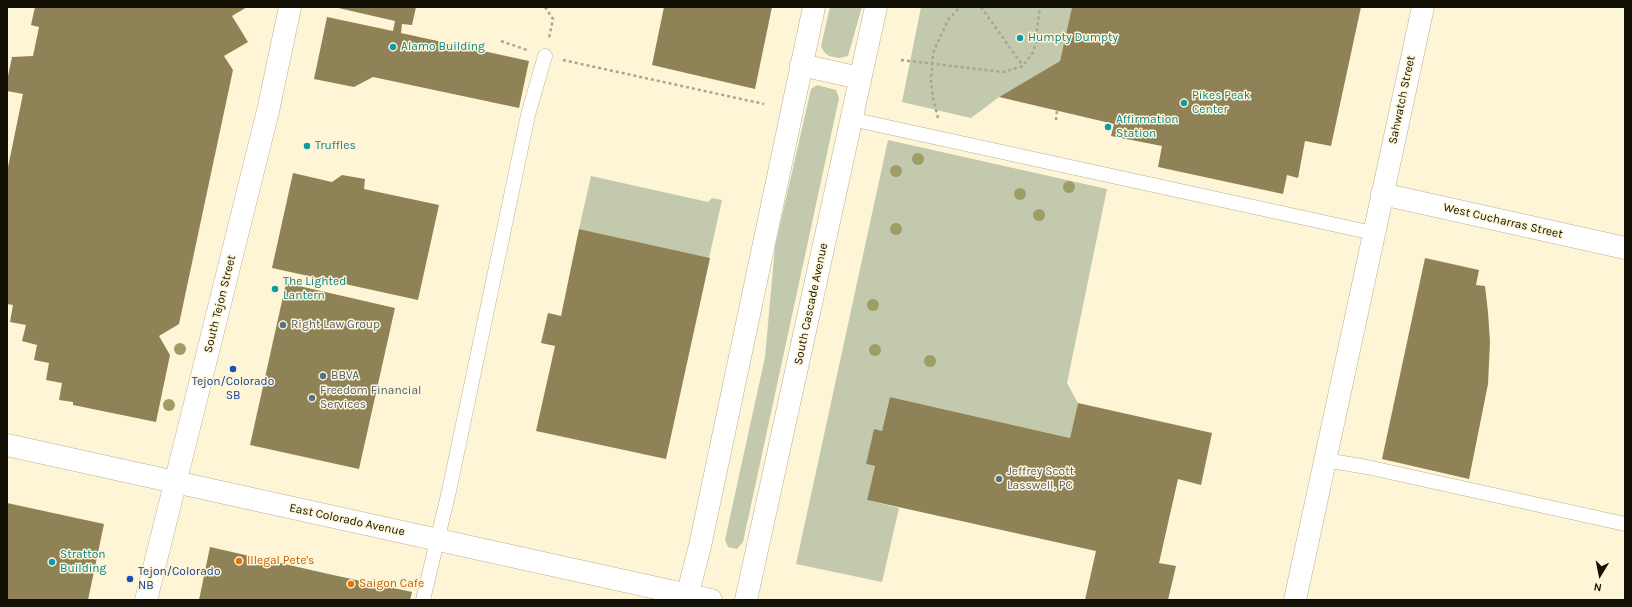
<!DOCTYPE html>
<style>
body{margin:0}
#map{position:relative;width:1632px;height:607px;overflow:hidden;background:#fdf5d6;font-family:Karla,sans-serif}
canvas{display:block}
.frame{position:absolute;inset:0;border:8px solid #131006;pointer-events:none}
.north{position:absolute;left:1580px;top:555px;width:40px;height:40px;-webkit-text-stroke:3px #fdf5d6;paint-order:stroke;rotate:190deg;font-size:11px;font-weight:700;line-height:16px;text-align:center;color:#131006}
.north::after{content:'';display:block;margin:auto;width:14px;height:18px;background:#131006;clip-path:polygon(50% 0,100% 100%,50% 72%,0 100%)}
</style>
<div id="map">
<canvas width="1632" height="607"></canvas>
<div class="frame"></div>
<div class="north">N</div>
</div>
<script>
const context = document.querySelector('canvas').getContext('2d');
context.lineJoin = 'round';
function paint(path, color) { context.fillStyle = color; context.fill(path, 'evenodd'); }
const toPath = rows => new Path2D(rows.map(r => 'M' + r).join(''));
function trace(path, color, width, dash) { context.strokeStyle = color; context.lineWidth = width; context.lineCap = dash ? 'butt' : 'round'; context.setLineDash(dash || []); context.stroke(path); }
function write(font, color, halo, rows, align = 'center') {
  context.font = font + ' Karla,sans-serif'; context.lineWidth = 3; context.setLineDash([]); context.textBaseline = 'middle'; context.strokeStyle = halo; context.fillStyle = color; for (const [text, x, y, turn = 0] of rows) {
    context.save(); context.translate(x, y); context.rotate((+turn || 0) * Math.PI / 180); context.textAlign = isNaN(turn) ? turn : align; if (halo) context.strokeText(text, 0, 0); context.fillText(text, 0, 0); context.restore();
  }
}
const green = toPath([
 [830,7,862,7,848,56,839,58,829,56,824,52,821,46],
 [921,7,1072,7,1060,61,999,97,971,118,902,102],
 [817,85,836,90,839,98,743,542,737,549,728,547,725,540,765,357,775,247,811,89],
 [888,140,1107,189,1067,383,1078,403,1070,438,890,397,882,431,874,430,866,464,875,466,867,500,899,508,882,582,796,564],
 [591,176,708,202,712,198,722,200,709,258,579,229]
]);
const building = toPath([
 [35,7,247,7,232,16,248,42,224,56,233,70,179,324,159,336,170,355,156,422,73,405,73,402,59,400,62,383,46,380,49,363,34,360,37,345,22,341,26,325,10,322,13,305,7,304,7,172,23,94,7,91,7,81,12,57,33,56,39,27,31,25],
 [334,7,416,7,412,25,402,24,401,33,529,61,519,108,373,77,354,87,314,79,327,17,393,31,395,21],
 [664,7,772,7,755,89,652,65],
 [1072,7,1361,7,1331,146,1305,141,1298,178,1287,175,1283,194,1158,167,1162,146,1111,136,1114,124,999,97,1060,61],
 [293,173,332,182,342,175,365,179,364,189,439,205,418,300,272,268],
 [579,229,710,258,666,459,536,431,555,346,541,343,548,313,561,316],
 [1425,258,1479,270,1476,285,1485,286,1488,312,1490,342,1488,384,1469,479,1382,459],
 [286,283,395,308,359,469,250,445],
 [890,397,1070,438,1078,403,1212,433,1201,485,1178,479,1159,563,1176,566,1168,600,1085,600,1096,551,867,500,875,466,866,464,874,429,882,431],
 [7,503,104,524,88,600,7,600],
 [210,547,333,575,412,592,410,600,199,600]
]);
const path = toPath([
 [545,7,553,19,549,38],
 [981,7,1023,66],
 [501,41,527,50],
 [563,60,764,104],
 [901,60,1003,72,1023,66,1034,51,1040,7],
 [938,118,933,98,931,81,933,53,948,20,960,7],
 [1056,120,1057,110]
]);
const service = toPath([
 [851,119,1373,233],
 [1325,460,1367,467,1625,524],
 [423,600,449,491,528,115,545,56]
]);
const minor = toPath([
 [801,65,860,78],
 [1382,194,1625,248],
 [1295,600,1423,7]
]);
const tertiary = toPath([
 [146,600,268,111,290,7]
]);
const secondary = toPath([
 [686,600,700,546,814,7],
 [746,600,876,7]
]);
const primary = toPath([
 [7,445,711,600]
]);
const trees = [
 [918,159],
 [896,171],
 [1069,187],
 [1020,194],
 [1039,215],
 [896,229],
 [873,305],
 [180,349],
 [875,350],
 [930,361],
 [169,405]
];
const markers = [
 [1020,38,4,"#0f9aa8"],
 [393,47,4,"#0f9aa8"],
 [1184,103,4,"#0f9aa8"],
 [1108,127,4,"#0f9aa8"],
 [307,146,4,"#0f9aa8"],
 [275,289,4,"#0f9aa8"],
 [283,325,4,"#5c6f8a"],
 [233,369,4,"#1a4fb4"],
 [323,376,4,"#5c6f8a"],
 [312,398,4,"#5c6f8a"],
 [999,479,4,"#5c6f8a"],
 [239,561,4,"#e8710a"],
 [52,562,4,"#0f9aa8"],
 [130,579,4,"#1a4fb4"],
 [351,584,4,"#e8710a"]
];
const cultureNames = [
 ["Humpty Dumpty",1028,38],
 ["Alamo Building",401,47],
 ["Pikes Peak",1192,96],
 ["Center",1192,110],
 ["Affirmation",1116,120],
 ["Station",1116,134],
 ["Truffles",315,146],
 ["The Lighted",283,282],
 ["Lantern",283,296],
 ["Stratton",60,555],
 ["Building",60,569]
];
const streetNames = [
 ["Sahwatch Street",1402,100,-78],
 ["West Cucharras Street",1503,221,13],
 ["South Tejon Street",220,304,-76],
 ["South Cascade Avenue",811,304,-78],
 ["East Colorado Avenue",347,520,12]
];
const serviceNames = [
 ["Right Law Group",291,325],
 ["BBVA",331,376],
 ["Freedom Financial",320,391],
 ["Services",320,405],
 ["Jeffrey Scott",1007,472],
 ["Lasswell, PC",1007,486]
];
const transitNames = [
 ["Tejon/Colorado",233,382],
 ["SB",233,396],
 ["Tejon/Colorado",138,572,"left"],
 ["NB",138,586,"left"]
];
const foodNames = [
 ["Illegal Pete's",247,561],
 ["Saigon Cafe",359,584]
];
paint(green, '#c3c9ac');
paint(building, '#8e8256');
trace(service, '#b9b194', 15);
trace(minor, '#b9b194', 23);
trace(tertiary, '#b9b194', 23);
trace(secondary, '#b9b194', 23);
trace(primary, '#b9b194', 23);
trace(path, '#aba58d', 2.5, [3, 3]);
trace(service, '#fff', 14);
trace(minor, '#fff', 22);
trace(tertiary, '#fff', 22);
trace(secondary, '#fff', 22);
trace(primary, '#fff', 22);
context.fillStyle = '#9d9e67';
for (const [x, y] of trees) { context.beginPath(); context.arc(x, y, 6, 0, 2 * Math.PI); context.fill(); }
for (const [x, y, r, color] of markers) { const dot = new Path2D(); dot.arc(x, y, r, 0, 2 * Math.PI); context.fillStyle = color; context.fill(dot); trace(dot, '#fdf5d6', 1.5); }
write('12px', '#0d838f', '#fdf5d6', cultureNames, 'left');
write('12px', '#131006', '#fdf5d6', streetNames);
write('12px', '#4e5e75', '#fdf5d6', serviceNames, 'left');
write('12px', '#164399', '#fdf5d6', transitNames);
write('12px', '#c56008', '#fdf5d6', foodNames, 'left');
</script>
